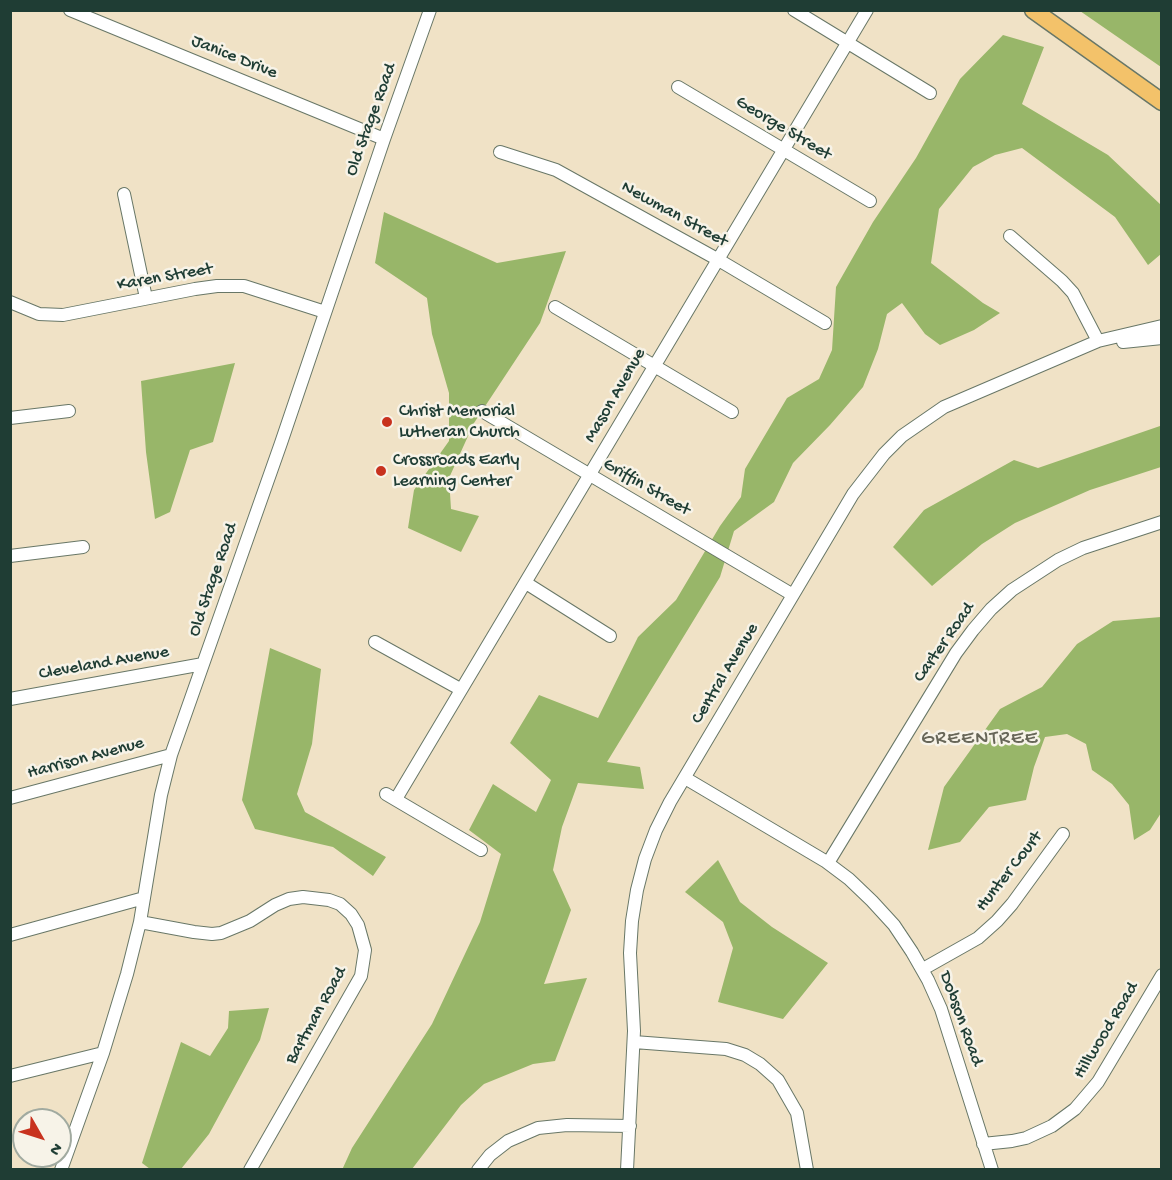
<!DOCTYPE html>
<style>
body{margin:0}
#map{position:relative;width:1172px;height:1180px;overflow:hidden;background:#f0e2c6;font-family:"Gochi Hand",sans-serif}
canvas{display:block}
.frame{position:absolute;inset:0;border:12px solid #1f3d34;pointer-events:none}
.north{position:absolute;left:12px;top:1108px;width:60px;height:60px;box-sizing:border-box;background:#f7f3e8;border:2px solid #a1aaa0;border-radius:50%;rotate:129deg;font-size:16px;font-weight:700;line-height:24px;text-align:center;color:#1f3d34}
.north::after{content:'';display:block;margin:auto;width:21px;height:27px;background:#c8321e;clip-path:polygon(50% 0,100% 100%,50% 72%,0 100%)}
</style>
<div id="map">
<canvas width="1172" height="1180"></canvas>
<div class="frame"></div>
<div class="north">N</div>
</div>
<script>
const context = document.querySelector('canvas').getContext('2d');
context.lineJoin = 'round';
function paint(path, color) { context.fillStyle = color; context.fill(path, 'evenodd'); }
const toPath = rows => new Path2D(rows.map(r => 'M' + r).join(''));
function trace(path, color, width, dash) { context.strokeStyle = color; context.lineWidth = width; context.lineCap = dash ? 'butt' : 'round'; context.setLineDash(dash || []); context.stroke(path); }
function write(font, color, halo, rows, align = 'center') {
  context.font = font + ' "Gochi Hand",sans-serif'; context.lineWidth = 5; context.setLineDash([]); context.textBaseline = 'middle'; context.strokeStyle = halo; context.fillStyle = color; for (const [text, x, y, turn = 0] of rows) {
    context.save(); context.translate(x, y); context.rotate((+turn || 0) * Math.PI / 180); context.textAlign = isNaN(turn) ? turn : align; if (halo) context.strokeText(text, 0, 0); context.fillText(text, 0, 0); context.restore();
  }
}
const forest = toPath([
 [1080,11,1161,11,1161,67],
 [1003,35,1044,47,1022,104,1108,155,1161,205,1161,254,1148,265,1115,217,1022,148,995,155,973,167,939,209,931,263,983,303,1000,313,974,330,940,345,925,334,902,303,887,314,878,349,863,387,830,425,793,463,774,502,734,531,720,577,607,762,640,767,644,789,578,783,562,827,553,870,571,910,544,984,587,978,555,1061,533,1064,484,1084,461,1105,412,1169,342,1170,352,1148,432,1024,480,922,501,854,469,830,493,784,536,812,551,780,510,743,539,695,598,718,638,637,676,600,720,526,741,497,745,469,787,398,819,379,832,350,836,287,873,222,916,158,960,79],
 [384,212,497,263,566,251,540,323,474,423,449,478,451,509,479,516,461,552,408,528,414,490,449,441,449,393,432,334,427,298,375,263],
 [235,363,213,442,190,450,170,512,155,519,146,452,141,381],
 [1160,426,1161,467,1090,490,1015,523,982,544,932,586,893,547,924,510,1014,460,1038,468],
 [1161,617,1161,813,1150,830,1134,840,1129,805,1112,784,1092,770,1086,744,1067,734,1045,737,1034,767,1026,800,989,807,960,842,928,850,944,787,1000,709,1042,687,1077,644,1113,621],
 [270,648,321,669,312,744,297,794,305,812,386,857,373,876,333,847,255,829,242,800],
 [718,860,740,902,772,927,828,963,783,1019,718,1002,733,948,723,922,685,892],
 [269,1008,260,1040,209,1134,181,1169,150,1169,142,1163,181,1042,210,1056,228,1028,229,1011]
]);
const minor = toPath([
 [70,10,384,139],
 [794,10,930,93],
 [678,87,870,201],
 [500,152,556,170,717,259,825,323],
 [124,194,146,298],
 [1010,236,1062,281,1073,293,1098,341],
 [10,302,39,314,63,315,195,289,217,286,244,286,325,312],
 [555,307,732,412],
 [1123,342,1162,338],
 [482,411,793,595],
 [10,418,69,411],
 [10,556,83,547],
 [526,583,610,636],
 [375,642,460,689],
 [10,699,203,664],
 [685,778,825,861,849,879,872,901,894,925,912,952,928,980,941,1009,992,1170],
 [386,794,481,850],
 [10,798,171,755],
 [396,799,867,10],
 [828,863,956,653,973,630,991,609,1012,590,1058,560,1083,548,1162,522],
 [140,922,194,932,212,934,221,933,250,921,275,905,289,899,303,897,329,900,340,904,351,914,358,925,365,950,361,976,250,1170],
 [10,935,144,898],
 [923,969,978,938,997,921,1012,904,1063,834],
 [634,1042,726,1049,745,1055,760,1064,778,1080,797,1113,807,1170],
 [10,1076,103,1053],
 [983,1144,1012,1141,1026,1138,1052,1126,1075,1109,1098,1082,1162,975],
 [61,1170,103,1053,127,974,140,922,161,795,171,755,281,443,384,139,430,10],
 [478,1170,490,1155,508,1141,538,1128,567,1125,630,1126],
 [627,1170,634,1031,630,953,632,921,637,890,645,859,656,830,670,802,853,494,884,454,902,436,944,407,1098,341,1162,326]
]);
const major = toPath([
 [1033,10,1162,102]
]);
const markers = [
 [387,422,6,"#c8321e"],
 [381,471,6,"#c8321e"]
];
const streetNames = [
 ["Janice Drive",234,58,22],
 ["Old Stage Road",372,120,-70],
 ["George Street",783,129,31],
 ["Newman Street",674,215,29],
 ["Karen Street",165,278,-10],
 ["Mason Avenue",616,396,-60],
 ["Griffin Street",646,488,30],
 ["Old Stage Road",214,580,-71],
 ["Carter Road",945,643,-55],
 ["Cleveland Avenue",104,664,-10],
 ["Central Avenue",726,674,-59],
 ["Harrison Avenue",86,759,-15],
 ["Hunter Court",1010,872,-52],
 ["Bartman Road",317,1016,-61],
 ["Dobson Road",960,1019,70],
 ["Hillwood Road",1107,1031,-59]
];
const poiNames = [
 ["Christ Memorial",399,412],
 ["Lutheran Church",399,433],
 ["Crossroads Early",393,461],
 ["Learning Center",393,482]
];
const neighbourhoodNames = [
 ["GREENTREE",980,740]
];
paint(forest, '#98b669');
trace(minor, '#687767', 14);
trace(major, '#687767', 19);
trace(minor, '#fff', 12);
trace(major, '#f3c26a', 16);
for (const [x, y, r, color] of markers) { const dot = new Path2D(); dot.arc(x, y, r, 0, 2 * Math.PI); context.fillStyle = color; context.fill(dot); trace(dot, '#f7f3e8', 2); }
write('18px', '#1f3d34', '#f7f3e8', streetNames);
write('18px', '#1f3d34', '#f7f3e8', poiNames, 'left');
context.letterSpacing = '1.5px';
write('20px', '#676658', '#f7f3e8', neighbourhoodNames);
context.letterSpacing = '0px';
</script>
